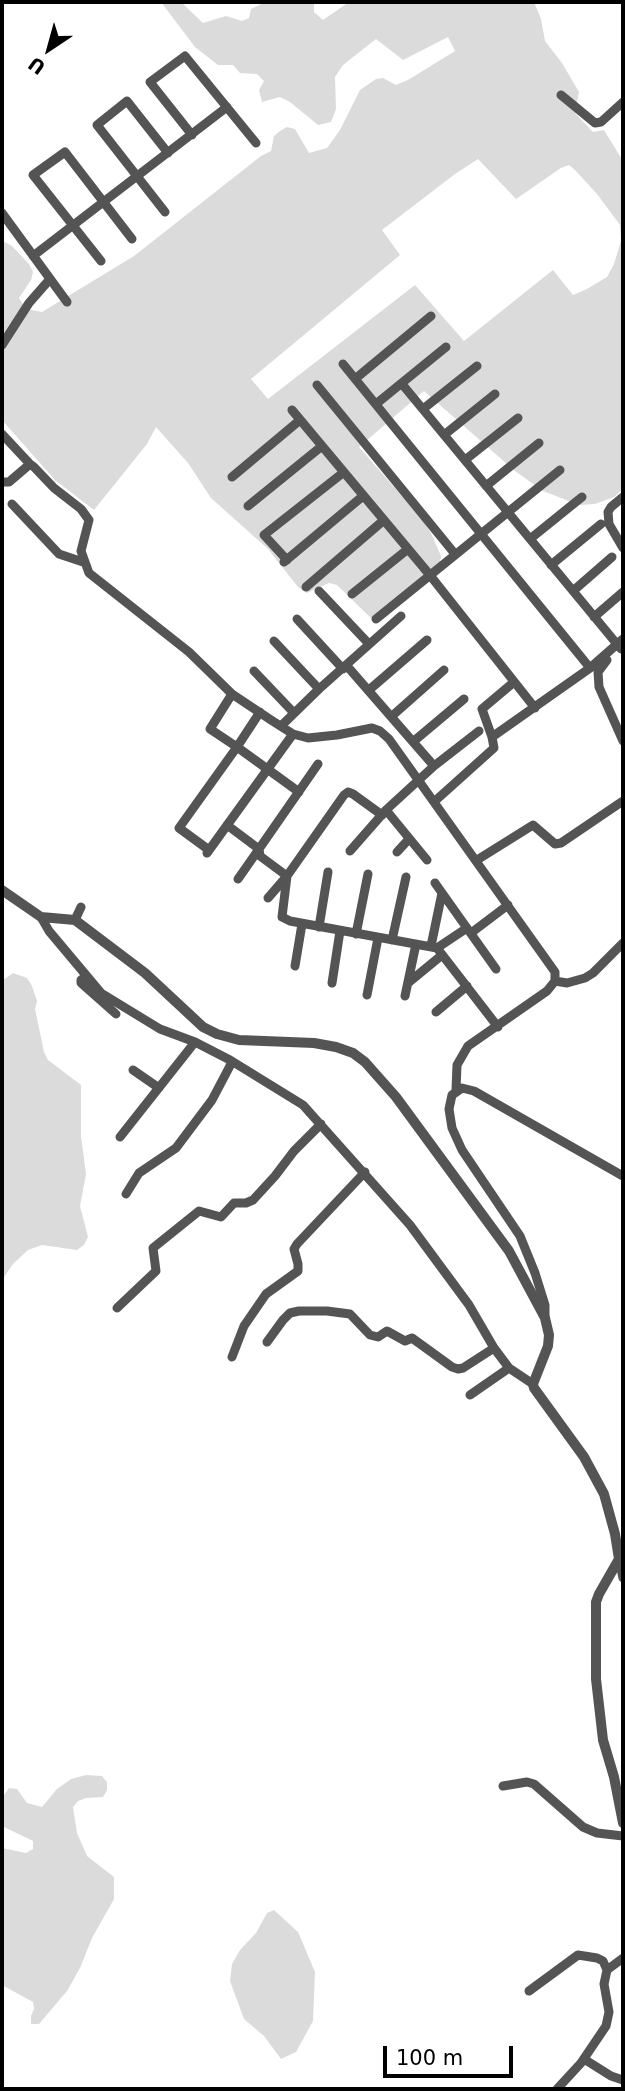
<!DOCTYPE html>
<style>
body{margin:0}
#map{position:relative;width:625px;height:2091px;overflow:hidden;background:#fff;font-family:"DejaVu Sans",sans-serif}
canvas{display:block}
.frame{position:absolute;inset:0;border:4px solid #000;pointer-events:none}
.north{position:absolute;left:14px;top:14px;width:70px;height:70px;-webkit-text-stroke:5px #fff;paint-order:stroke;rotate:216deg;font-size:19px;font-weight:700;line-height:28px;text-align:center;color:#000}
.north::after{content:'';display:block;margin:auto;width:24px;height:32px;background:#000;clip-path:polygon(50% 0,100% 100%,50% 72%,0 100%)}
.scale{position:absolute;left:383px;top:2046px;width:130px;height:32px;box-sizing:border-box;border:4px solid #000;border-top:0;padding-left:9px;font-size:21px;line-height:24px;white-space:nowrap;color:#000;-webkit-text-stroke:5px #fff;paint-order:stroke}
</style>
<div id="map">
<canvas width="625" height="2091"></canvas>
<div class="frame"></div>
<div class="north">U</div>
<div class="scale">100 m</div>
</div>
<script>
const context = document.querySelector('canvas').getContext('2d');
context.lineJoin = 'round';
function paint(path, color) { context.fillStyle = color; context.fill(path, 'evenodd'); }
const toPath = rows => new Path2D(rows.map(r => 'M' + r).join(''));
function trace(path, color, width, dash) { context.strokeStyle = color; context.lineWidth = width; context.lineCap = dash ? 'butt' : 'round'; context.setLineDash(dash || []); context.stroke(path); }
const green = toPath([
 [161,2,181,2,203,23,226,16,242,21,249,18,251,9,265,2,314,2,314,12,323,20,349,2,534,2,541,19,545,41,562,63,579,92,575,113,593,132,604,130,623,161,623,489,614,497,595,504,579,505,543,491,515,471,424,391,359,447,421,518,431,533,441,556,438,574,373,620,337,585,329,583,307,593,298,587,268,549,211,498,188,463,156,427,147,444,94,510,55,480,2,420,2,245,5,242,12,246,29,264,33,272,31,280,19,298,26,309,42,312,134,256,261,156,271,151,274,136,280,131,287,127,295,129,309,153,327,148,340,130,360,90,376,79,383,78,396,85,408,80,455,51,448,37,403,60,376,39,343,65,335,77,336,109,331,122,318,125,290,102,280,97,262,102,259,90,264,81,257,74,240,73,233,65,218,65,195,47],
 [478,159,516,199,561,168,569,165,575,170,597,194,620,225,621,241,614,264,607,277,587,289,573,295,553,270,464,341,415,285,268,399,251,379,400,255,382,230,455,174],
 [13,973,27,978,32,986,37,1001,35,1009,44,1052,48,1060,81,1085,81,1136,86,1174,80,1206,88,1237,84,1245,77,1250,42,1245,28,1250,13,1264,2,1280,2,981],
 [86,1775,102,1776,107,1782,107,1790,103,1797,86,1798,78,1801,73,1807,77,1833,87,1856,114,1877,114,1899,92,1938,80,1968,67,1991,39,2024,31,2024,31,2016,34,2009,33,2002,2,1985,2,1848,26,1853,33,1849,33,1841,2,1826,2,1798,9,1788,17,1789,27,1803,42,1807,57,1789,71,1779],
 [274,1910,298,1932,315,1972,313,2021,296,2052,281,2059,264,2036,244,2019,230,1981,232,1964,240,1950,256,1933,267,1913]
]);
const minor = toPath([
 [561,95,595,123,601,122,623,102],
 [192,135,150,82,185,56,256,143],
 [165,212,97,125,127,101,168,153],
 [2,213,67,302],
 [33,256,227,107],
 [101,261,33,175,65,152,132,239],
 [2,345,29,303,50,279],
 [343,364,590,668],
 [355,379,431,316],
 [402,384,621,649],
 [317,385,455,554],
 [376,404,446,347],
 [423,409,477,366],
 [292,410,429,574,535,708],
 [2,434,30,464],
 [444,435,495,394],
 [465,460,518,418],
 [232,477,300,420],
 [2,482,9,482,30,464,34,467,54,488,81,509,89,520,81,551,89,573,189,652,232,694,271,720,293,734,308,738,337,735,372,728,380,731,389,739,555,972,555,981,547,991,468,1046,457,1065,456,1090],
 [486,486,539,443],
 [623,497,611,507,608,512,609,524,623,548],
 [12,504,59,554,83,562],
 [248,506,322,446],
 [530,539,582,497],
 [287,560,264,535,344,472],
 [284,562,363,496],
 [551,565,601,524],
 [306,587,384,520],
 [319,591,369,644],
 [573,591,612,557],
 [352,594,408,549],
 [594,617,623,592],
 [297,619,343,669],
 [376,619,560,470],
 [274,641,319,689],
 [607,660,598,672,599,687,623,741],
 [347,666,434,766,386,810,350,851],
 [254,671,294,713],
 [369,690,427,640],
 [260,712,237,747,299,792],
 [392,716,444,670],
 [281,726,319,689,401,616],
 [492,737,482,709,514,682],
 [414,741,464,699],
 [434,766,479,731],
 [435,801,494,748,492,737,590,668,623,639],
 [386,810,427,860],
 [382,815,353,794,348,792,344,795,287,876,282,917,290,921,437,948,498,1027],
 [227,825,259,849,238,879],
 [209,850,179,828,237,747,210,729,232,694],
 [397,852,409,839],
 [207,853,293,734],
 [477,860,533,825,555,844,561,843,623,801],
 [435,883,496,969],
 [268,898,287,876,260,856,259,849,318,764],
 [41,917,49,931,101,993,160,1029,195,1042,230,1060,303,1105,410,1225,469,1305,494,1348,509,1368,533,1384],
 [75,920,81,907],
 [319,927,328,872],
 [471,933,508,905],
 [356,934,368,874],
 [392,940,406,877],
 [431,946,442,893],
 [437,948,467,928],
 [295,966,302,924],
 [86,976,81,980,81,983,116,1014],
 [555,981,567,983,585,978,593,973,623,943],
 [332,983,340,931],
 [408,983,442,955],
 [367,995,378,938],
 [405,996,416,944],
 [436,1012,467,986],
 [133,1070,159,1088],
 [120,1137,195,1042],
 [126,1194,139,1173,176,1148,212,1100,232,1062],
 [117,1308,156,1271,153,1248,199,1211,221,1217,234,1203,246,1203,253,1200,275,1176,294,1151,321,1124],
 [545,1316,545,1305,535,1273,520,1236,462,1150,452,1128,449,1109,452,1095,462,1088,474,1091,623,1176],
 [267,1342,283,1320,290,1313,299,1311,327,1311,350,1314,370,1335,378,1337,387,1331,405,1341,412,1338,452,1367,458,1369,463,1368,494,1348],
 [232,1357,244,1326,266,1294,298,1271,298,1264,294,1249,297,1244,365,1172],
 [470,1395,509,1368],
 [619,1559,623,1578],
 [503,1786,527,1782,534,1784,583,1827,597,1833,623,1836],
 [529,1991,578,1955,597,1958,603,1961,607,1970],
 [584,2059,611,2076,623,2080],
 [557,2089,581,2063,606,2026,609,2012,604,1984,607,1970,623,1958]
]);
const tertiary = toPath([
 [2,890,41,917,75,920,145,973,203,1027,217,1034,239,1040,314,1043,336,1047,353,1053,365,1062,396,1097,509,1251,545,1318,549,1335,548,1346,533,1384,534,1388,584,1457,604,1494,615,1534,619,1559,599,1594,596,1602,596,1679,603,1740,614,1777,623,1823]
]);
paint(green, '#dbdbdb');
trace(minor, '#545454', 9);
trace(tertiary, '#545454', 10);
</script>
